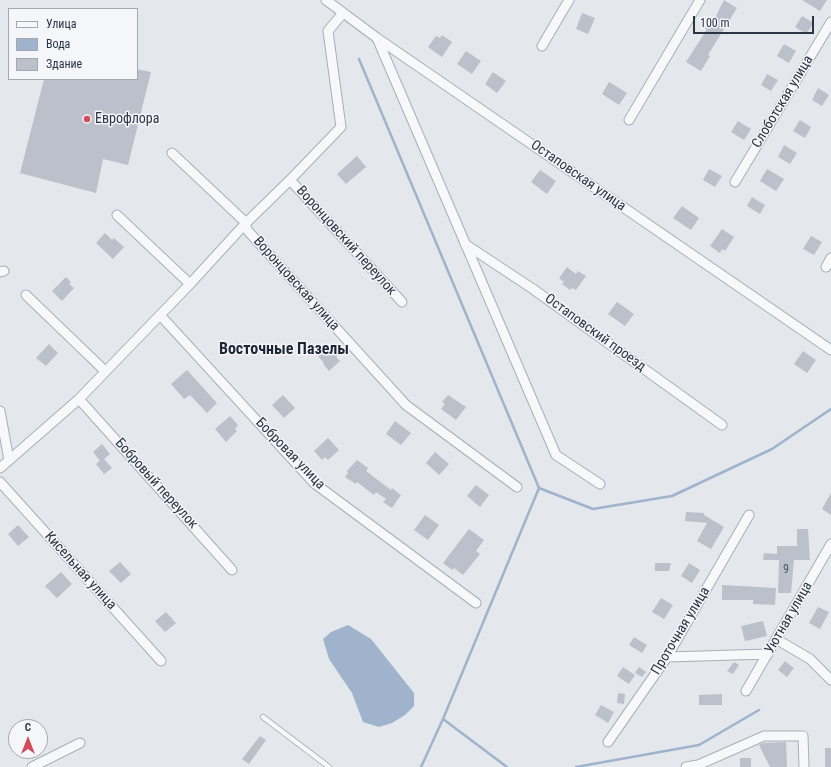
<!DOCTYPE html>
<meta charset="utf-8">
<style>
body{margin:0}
#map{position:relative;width:831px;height:767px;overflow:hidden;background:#e4e7ec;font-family:"Roboto Condensed",sans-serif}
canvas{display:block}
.legend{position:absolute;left:8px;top:8px;width:130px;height:72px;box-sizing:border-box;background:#f4f6f9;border:1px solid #a4a8b1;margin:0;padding:5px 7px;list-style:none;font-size:12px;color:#2b3445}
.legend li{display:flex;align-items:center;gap:8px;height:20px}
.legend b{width:20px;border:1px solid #a4a8b1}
.north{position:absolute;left:8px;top:719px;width:40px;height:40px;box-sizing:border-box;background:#f4f6f9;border:1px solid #a4a8b1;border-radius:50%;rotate:0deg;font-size:11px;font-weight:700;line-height:16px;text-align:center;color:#2b3445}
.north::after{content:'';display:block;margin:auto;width:14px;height:18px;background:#d1495b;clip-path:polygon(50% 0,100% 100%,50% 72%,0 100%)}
.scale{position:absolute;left:693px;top:16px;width:121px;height:18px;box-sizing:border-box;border:2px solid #2b3445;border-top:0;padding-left:5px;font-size:12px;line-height:14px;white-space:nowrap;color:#2b3445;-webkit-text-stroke:3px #f4f6f9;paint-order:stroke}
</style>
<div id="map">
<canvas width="831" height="767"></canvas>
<ul class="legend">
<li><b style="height:5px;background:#f7f8fa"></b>Улица</li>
<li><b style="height:11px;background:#9fb4cc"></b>Вода</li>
<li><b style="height:11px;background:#bbc0ca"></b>Здание</li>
</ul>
<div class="north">С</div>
<div class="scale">100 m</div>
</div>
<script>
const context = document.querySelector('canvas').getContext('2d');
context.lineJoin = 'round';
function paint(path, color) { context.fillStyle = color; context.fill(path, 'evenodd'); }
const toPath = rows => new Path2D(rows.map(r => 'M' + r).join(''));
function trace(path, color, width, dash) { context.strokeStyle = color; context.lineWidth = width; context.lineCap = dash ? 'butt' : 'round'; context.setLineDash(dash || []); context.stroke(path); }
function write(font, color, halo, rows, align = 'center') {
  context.font = font + ' "Roboto Condensed",sans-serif'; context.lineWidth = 3; context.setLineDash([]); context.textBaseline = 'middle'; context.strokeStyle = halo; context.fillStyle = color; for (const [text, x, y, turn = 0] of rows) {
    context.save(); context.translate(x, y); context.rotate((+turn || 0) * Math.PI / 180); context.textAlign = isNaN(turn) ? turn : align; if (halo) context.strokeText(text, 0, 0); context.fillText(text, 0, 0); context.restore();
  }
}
const water = toPath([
 [348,625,371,639,414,693,414,706,405,715,392,723,379,727,363,722,352,693,329,659,323,639,331,632]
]);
const stream = toPath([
 [359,59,539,488,443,719,421,767],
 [539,488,593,509,672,496,772,449,831,409],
 [443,719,507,767],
 [576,767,699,745,759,710]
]);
const building = toPath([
 [724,0,737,8,708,55,710,56,701,71,686,62,707,29,703,28,707,21,712,24],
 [802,0,827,0,820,11],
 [582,13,595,18,588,34,576,29],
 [802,16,814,23,806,34,795,27],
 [442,35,452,42,442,57,428,47,436,36,440,38],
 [784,44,796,51,789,63,777,56],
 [466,51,481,61,472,74,457,64],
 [137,69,151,72,128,165,103,159,96,193,20,173,44,79,137,79],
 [493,72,506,81,497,93,485,84],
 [767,74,778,80,771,91,761,85],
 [609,82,627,93,619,105,602,94],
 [818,88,829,95,822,106,812,100],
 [800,120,811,127,805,138,793,131],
 [738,121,751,129,744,140,731,132],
 [784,145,797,153,790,164,778,157],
 [357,156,366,167,346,184,337,174],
 [709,169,722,176,715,187,703,180],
 [767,169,784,179,776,191,760,181],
 [540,170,556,181,547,194,531,182],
 [752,197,765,205,760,214,747,206],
 [682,206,699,218,691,230,673,218],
 [722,229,734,237,725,251,722,249,720,253,710,246],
 [105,233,112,240,114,238,124,247,113,259,96,243],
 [811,236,822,242,814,255,803,249],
 [567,267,576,274,578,271,586,276,576,290,572,288,570,290,562,284,564,282,559,278],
 [66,277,71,282,69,284,74,288,62,301,52,291],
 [617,302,634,314,625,326,608,314],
 [49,344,58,353,46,366,36,358],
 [329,346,338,356,336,357,340,361,329,371,323,364,324,363,318,356],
 [803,351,816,360,807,373,794,364],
 [187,370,217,403,207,413,190,395,184,399,171,384],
 [283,395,295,408,284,418,272,405],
 [448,395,466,407,456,420,441,409,445,404,442,402],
 [230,416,238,425,235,429,237,431,226,442,215,429],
 [395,421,411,433,401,445,386,434],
 [328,438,339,450,328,460,325,457,322,460,314,451],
 [102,444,110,454,104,459,112,468,104,474,96,464,100,461,93,452],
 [435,452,449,464,439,475,426,463],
 [357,460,368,468,366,471,391,490,392,488,401,495,392,508,383,502,386,499,376,492,374,495,357,482,356,484,345,477,348,473,347,471],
 [476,485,489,495,480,507,467,496],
 [831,493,831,515,822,509],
 [686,512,704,513,704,515,724,527,711,549,697,541,707,523,685,521],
 [425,515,439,525,428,540,414,530],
 [18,525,29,537,18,546,8,534],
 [469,529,484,540,476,551,480,554,463,575,454,568,452,570,443,563],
 [797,529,808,529,810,560,794,560,791,593,778,593,779,560,763,560,764,553,777,554,777,546,797,546],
 [120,562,131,574,121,583,109,571],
 [655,563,671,563,669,571,655,571],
 [689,563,700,570,692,583,681,576],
 [61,572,72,584,57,598,45,586],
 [722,585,776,588,775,605,753,604,753,600,722,600],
 [661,598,673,605,664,619,652,612],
 [818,607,829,612,820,629,809,623],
 [166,612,176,623,165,632,155,621],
 [763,621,767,636,745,641,741,626],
 [634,637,647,645,642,653,629,645],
 [785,661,794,668,787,677,778,670],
 [734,662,739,665,733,674,727,671],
 [623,667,635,675,629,684,617,676],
 [639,667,646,672,642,677,635,673],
 [618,693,625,694,624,704,617,703],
 [722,694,722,705,699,705,699,695],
 [601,705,614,712,608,723,595,715],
 [260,736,266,740,249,764,242,759],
 [786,742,787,767,770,767,759,745,763,743],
 [825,748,831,748,831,767,825,767],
 [740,758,751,758,751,767,740,767]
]);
const lane = toPath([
 [263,717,329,767]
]);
const street = toPath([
 [326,0,377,38,831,350],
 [377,38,556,455,600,484],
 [542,46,569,0],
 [629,120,700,0],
 [172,153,243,220,248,231,406,405,517,487],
 [290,180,402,302],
 [735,182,831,22],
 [117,215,190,284],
 [465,244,533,289,722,425],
 [826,267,831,258],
 [0,272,4,271],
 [26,295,105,371],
 [160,315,314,483,476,603],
 [79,399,232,570],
 [0,411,9,460],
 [0,468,79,399,190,284,245,224,290,180,341,127,328,31,343,13],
 [0,482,161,661],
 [776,639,810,659,831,680],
 [667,657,768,654],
 [746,691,831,544],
 [608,742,667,657,749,515],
 [32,767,80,743],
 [686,767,698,765,764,736,803,736,804,767]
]);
const markers = [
 [87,119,4,"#d1495b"]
];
const numberNames = [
 ["9",786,570]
];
const streetNames = [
 ["Слоботская улица",783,102,-59],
 ["Остаповская улица",578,176,35],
 ["Воронцовский переулок",346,241,48],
 ["Воронцовская улица",296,284,48],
 ["Остаповский проезд",595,333,36],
 ["Бобровая улица",290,454,46],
 ["Бобровый переулок",156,484,48],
 ["Кисельная улица",80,571,48],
 ["Уютная улица",789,618,-60],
 ["Проточная улица",681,631,-59]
];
const poiNames = [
 ["Еврофлора",95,119]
];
const quarterNames = [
 ["Восточные Пазелы",284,350]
];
paint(water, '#9fb4cc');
trace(stream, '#9fb4cc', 2.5);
paint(building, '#bbc0ca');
trace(lane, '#a9aeb7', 6);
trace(street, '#a9aeb7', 11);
trace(lane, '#f7f8fa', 4.5);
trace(street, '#f7f8fa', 9);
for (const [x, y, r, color] of markers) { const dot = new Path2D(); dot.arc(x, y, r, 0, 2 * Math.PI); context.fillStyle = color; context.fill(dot); trace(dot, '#f4f6f9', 1.5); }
write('12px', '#4f5766', null, numberNames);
write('14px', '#2b3445', '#f4f6f9', streetNames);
write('14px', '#2b3445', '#f4f6f9', poiNames, 'left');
write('bold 16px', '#1d2536', '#f4f6f9', quarterNames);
</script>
